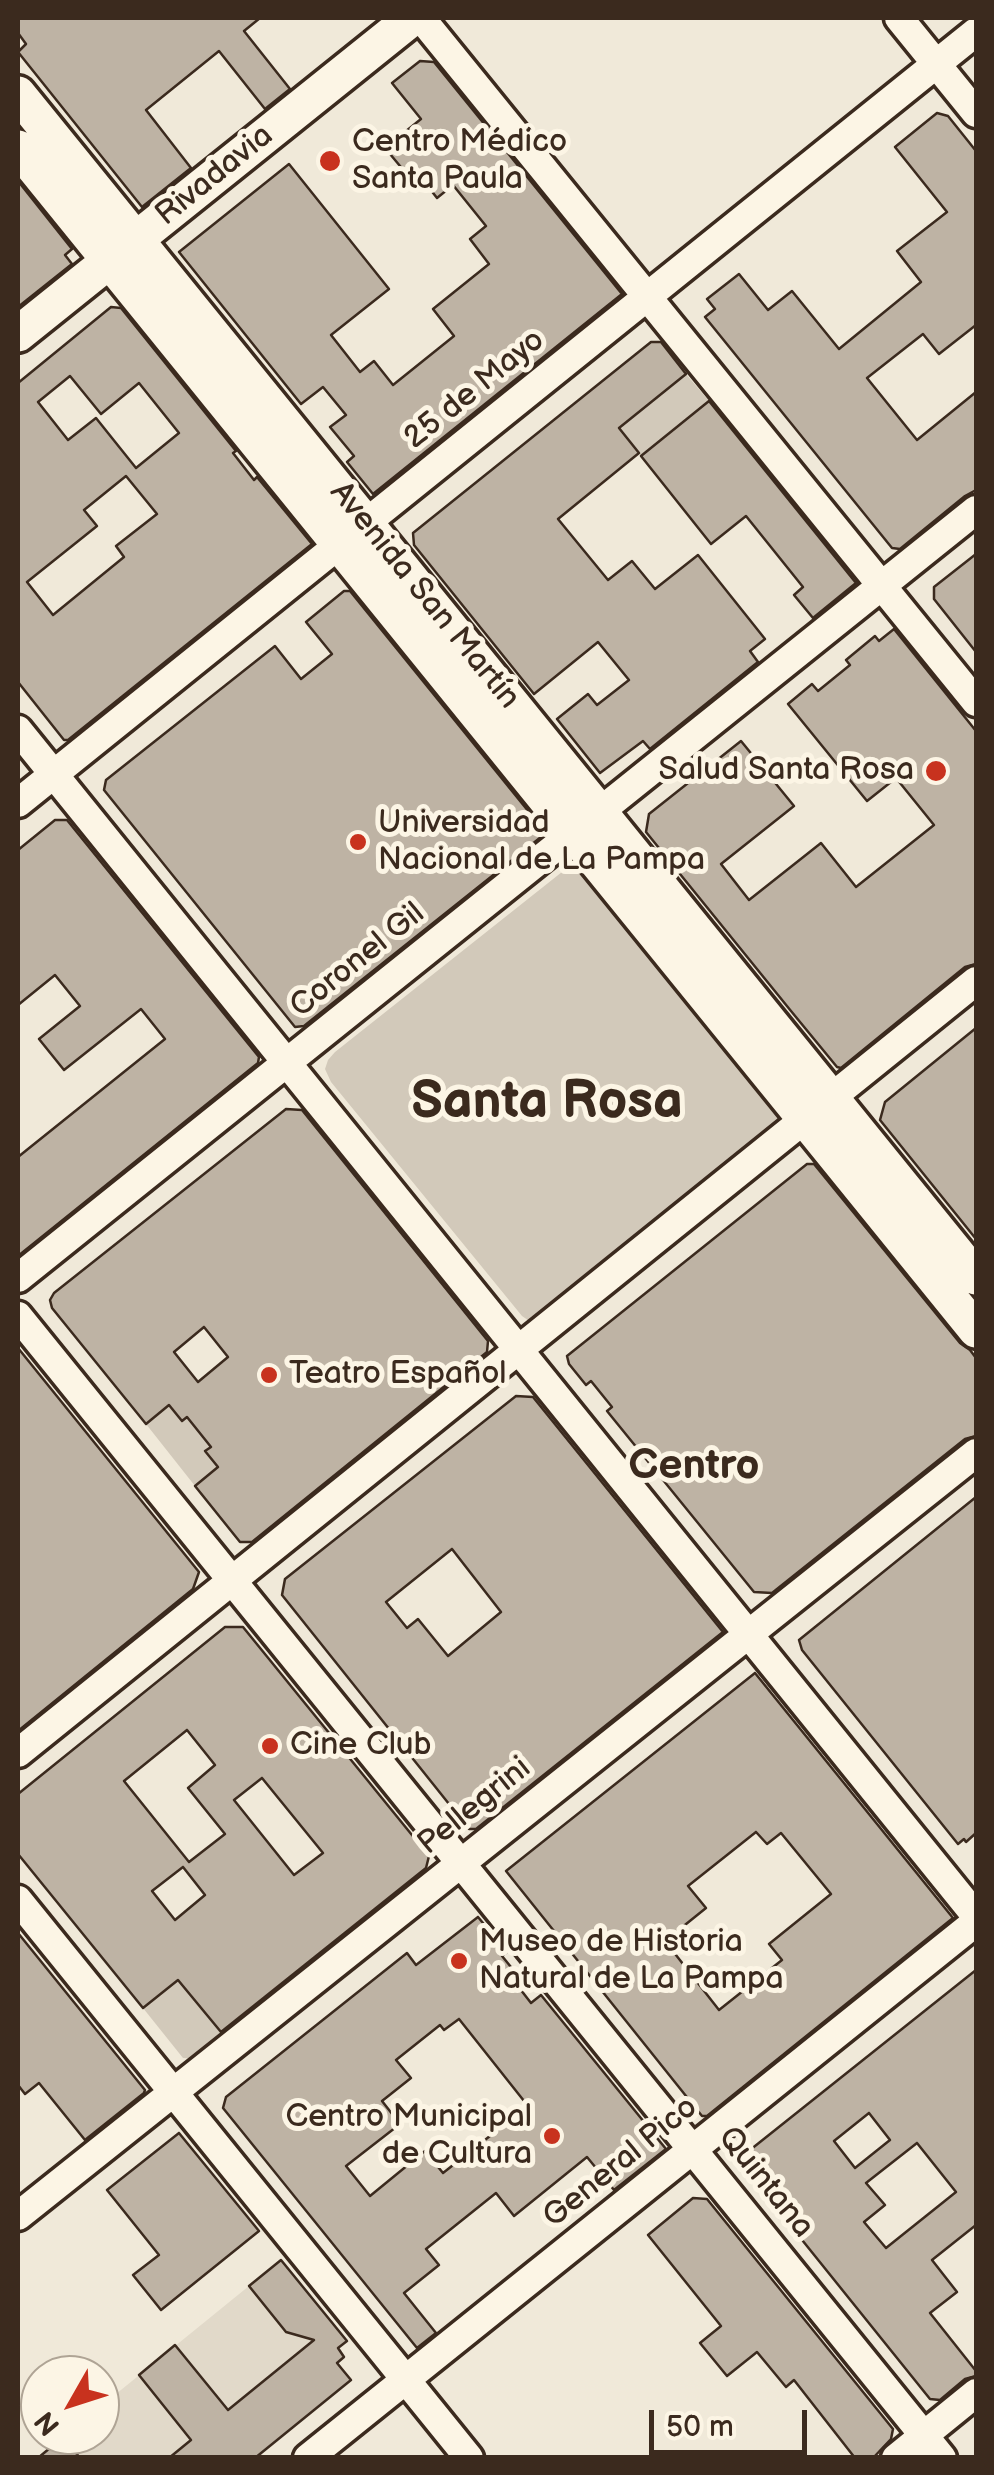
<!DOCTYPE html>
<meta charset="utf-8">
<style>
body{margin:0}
#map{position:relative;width:994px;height:2475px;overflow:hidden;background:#f0e9d9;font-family:"Balsamiq Sans",sans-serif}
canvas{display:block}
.frame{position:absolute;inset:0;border:20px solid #3b2a1e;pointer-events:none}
.north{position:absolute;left:20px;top:2355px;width:100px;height:100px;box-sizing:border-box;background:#fcf5e5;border:2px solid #afa495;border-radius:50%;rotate:231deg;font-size:28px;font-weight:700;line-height:40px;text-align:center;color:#3b2a1e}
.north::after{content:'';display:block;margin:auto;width:35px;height:45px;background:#c8321e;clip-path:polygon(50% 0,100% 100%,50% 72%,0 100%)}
.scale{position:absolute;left:649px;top:2410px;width:158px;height:45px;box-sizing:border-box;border:5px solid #3b2a1e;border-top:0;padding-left:12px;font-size:30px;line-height:35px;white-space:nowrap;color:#3b2a1e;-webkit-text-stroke:8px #fcf5e5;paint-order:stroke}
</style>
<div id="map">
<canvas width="994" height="2475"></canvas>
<div class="frame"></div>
<div class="north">N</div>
<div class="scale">50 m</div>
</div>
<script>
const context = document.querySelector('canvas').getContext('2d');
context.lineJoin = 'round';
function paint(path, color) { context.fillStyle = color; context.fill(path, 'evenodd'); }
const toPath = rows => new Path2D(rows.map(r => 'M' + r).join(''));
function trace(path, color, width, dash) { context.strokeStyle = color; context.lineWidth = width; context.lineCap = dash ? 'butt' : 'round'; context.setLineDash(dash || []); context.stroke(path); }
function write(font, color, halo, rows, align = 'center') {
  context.font = font + ' "Balsamiq Sans",sans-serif'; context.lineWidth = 10; context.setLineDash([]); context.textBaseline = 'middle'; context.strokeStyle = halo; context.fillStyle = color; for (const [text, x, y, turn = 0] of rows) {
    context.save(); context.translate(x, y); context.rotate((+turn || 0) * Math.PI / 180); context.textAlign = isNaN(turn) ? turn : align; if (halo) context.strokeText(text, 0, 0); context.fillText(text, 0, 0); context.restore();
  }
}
const built = toPath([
 [281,2260,347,2341,338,2348,344,2357,337,2363,351,2380,261,2453,264,2457,38,2458,65,2435,100,2435,100,2407]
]);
const green = toPath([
 [686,374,709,401,641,456,619,428],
 [581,864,787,1117,532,1323,522,1316,331,1082,325,1069,328,1060,335,1052,567,868],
 [169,1405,182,1421,187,1417,211,1447,205,1452,218,1467,195,1486,146,1424],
 [178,1980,225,2037,197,2059,183,2058,143,2008]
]);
const building = toPath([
 [18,18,260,18,244,31,290,89,265,109,219,51,146,110,191,168,142,207,18,52,26,44,18,33,18,18],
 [420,61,434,62,622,294,373,494,347,462,354,456,330,427,346,415,323,387,301,404,179,252,289,164,389,289,331,335,360,372,374,361,393,385,454,336,433,309,489,264,470,239,486,226,453,185,437,198,412,166,405,172,385,148,421,119,392,83,420,61],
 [937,113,948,116,976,151,976,325,939,354,923,334,867,378,917,440,976,392,976,490,965,496,900,549,892,548,705,317,715,309,707,299,739,274,768,310,792,291,839,349,921,282,897,251,947,212,895,147,937,113],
 [18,181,72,249,65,255,72,264,18,307,18,181],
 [111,307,121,308,236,451,233,453,254,480,257,477,312,544,68,740,64,740,18,682,18,383,111,307],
 [70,376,101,414,139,383,179,433,136,468,96,418,68,440,38,402,70,376],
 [126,476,157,514,116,546,124,557,53,615,27,582,97,526,84,510,126,476],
 [651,342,661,342,686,374,619,428,639,453,558,519,608,580,632,561,655,589,698,555,765,639,750,651,758,662,650,749,643,741,600,773,557,719,588,694,597,705,629,680,598,642,534,694,414,545,413,533,651,342],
 [709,401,856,583,813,618,794,595,803,587,746,516,711,544,641,456,709,401],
 [976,554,976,652,934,599,934,587,976,554],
 [344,591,350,591,546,833,304,1026,295,1027,104,790,106,780,275,646,301,679,332,654,306,622,344,591],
 [894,629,976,731,976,964,965,967,841,1068,837,1067,791,1011,646,832,649,814,741,741,794,806,721,864,749,900,821,843,856,887,934,825,896,778,867,801,788,704,812,684,818,691,850,665,846,660,875,636,879,641,894,629],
 [55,820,67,820,259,1057,258,1063,18,1256,18,1157,165,1039,141,1009,64,1070,39,1039,80,1006,55,975,18,1005,18,850,55,820],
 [976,1028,976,1239,880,1120,885,1102,976,1028],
 [286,1109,302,1110,488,1341,487,1352,252,1542,240,1542,195,1486,218,1467,205,1451,211,1447,187,1417,182,1421,169,1405,146,1424,52,1308,50,1300,54,1293,286,1109],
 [204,1327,228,1357,198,1382,174,1352,204,1327],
 [807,1164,814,1164,960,1343,970,1350,976,1358,976,1436,965,1439,772,1593,754,1592,607,1411,612,1407,591,1381,586,1385,569,1364,567,1356,807,1164],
 [18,1348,199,1572,193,1589,18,1731,18,1348],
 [516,1396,533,1397,723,1632,476,1829,469,1829,282,1595,285,1579,516,1396],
 [452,1549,501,1612,448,1656,418,1619,407,1628,386,1602,452,1549],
 [976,1497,976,1833,966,1842,964,1839,958,1844,802,1650,799,1640,976,1497],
 [225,1627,243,1627,429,1856,426,1868,221,2032,178,1980,143,2008,18,1854,18,1794,225,1627],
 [187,1730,215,1765,188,1788,225,1834,189,1862,124,1781,187,1730],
 [262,1778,323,1853,294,1875,234,1800,262,1778],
 [183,1867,205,1895,175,1920,152,1891,183,1867],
 [755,1673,953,1918,707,2116,702,2116,506,1871,755,1673],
 [756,1832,767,1844,781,1833,831,1894,769,1944,782,1960,719,2010,665,1941,706,1908,688,1886,756,1832],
 [478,1917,507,1952,502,1956,515,1972,510,1976,531,2003,541,1995,666,2149,614,2190,587,2157,514,2216,496,2193,426,2249,439,2265,404,2293,436,2333,417,2348,223,2108,226,2097,407,1953,416,1965,478,1917],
 [459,2019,528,2106,443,2173,425,2151,370,2196,346,2166,400,2124,382,2101,411,2078,396,2060,440,2025,444,2030,459,2019],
 [18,1933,145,2090,144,2093,85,2140,39,2083,25,2094,18,2085,18,1933],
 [976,1970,976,2225,932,2260,957,2292,930,2313,976,2371,976,2376,965,2379,940,2400,930,2399,745,2169,745,2154,976,1970],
 [869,2113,890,2140,855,2168,834,2141,869,2113],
 [917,2143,956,2192,886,2248,864,2222,885,2205,866,2183,917,2143],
 [179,2133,259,2231,161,2310,133,2275,159,2255,107,2190,179,2133],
 [693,2198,707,2199,893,2429,891,2439,873,2458,855,2458,794,2380,786,2387,757,2352,727,2376,700,2343,721,2326,648,2235,693,2198],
 [281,2260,347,2341,338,2348,344,2357,337,2363,351,2380,255,2458,169,2458,191,2440,139,2375,175,2345,228,2410,314,2340,286,2332,249,2286,281,2260],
 [63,2437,80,2458,38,2458,63,2437]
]);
const minor = toPath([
 [421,18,976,702],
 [899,18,976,113],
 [18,730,976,1916],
 [18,803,976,32],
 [18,1278,976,510],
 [18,1316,942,2458],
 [18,1753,976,981],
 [18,1900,469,2458],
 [18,2216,976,1453],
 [308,2458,976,1922],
 [896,2458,976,2393]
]);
const major = toPath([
 [18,94,976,1277],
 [18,148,976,1330],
 [18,334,412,18]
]);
const markers = [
 [330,161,12,"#c8321e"],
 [936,771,12,"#c8321e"],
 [358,842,10,"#c8321e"],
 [269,1375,10,"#c8321e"],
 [270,1746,10,"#c8321e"],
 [459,1961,10,"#c8321e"],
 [552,2136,10,"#c8321e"]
];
const poiNames = [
 ["Centro Médico",352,143],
 ["Santa Paula",352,180],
 ["Salud Santa Rosa",914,771,"right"],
 ["Universidad",378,824],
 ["Nacional de La Pampa",378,861],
 ["Teatro Español",289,1375],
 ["Cine Club",290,1746],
 ["Museo de Historia",479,1943],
 ["Natural de La Pampa",479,1980],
 ["Centro Municipal",532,2118,"right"],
 ["de Cultura",532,2155,"right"]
];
const streetNames = [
 ["Rivadavia",215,176,-39],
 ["25 de Mayo",475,390,-39],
 ["Avenida San Martín",424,596,51],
 ["Coronel Gil",358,961,-39],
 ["Pellegrini",475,1807,-39],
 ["General Pico",621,2163,-39],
 ["Quintana",765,2183,51]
];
const districtNames = [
 ["Centro",694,1467]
];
const townNames = [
 ["Santa Rosa",547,1104]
];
paint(built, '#e1d9c9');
paint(green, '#d2c9ba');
paint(building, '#beb3a4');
trace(building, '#3b2a1e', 2.5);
trace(minor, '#3b2a1e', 35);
trace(major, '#3b2a1e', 42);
trace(minor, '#fcf5e5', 28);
trace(major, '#fcf5e5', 35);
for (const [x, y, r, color] of markers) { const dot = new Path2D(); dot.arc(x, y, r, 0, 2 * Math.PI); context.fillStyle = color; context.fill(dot); trace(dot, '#fcf5e5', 4); }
write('32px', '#3b2a1e', '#fcf5e5', poiNames, 'left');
write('32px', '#3b2a1e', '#fcf5e5', streetNames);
write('bold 42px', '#3b2a1e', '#fcf5e5', districtNames);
write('bold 52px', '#3b2a1e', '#fcf5e5', townNames);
</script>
